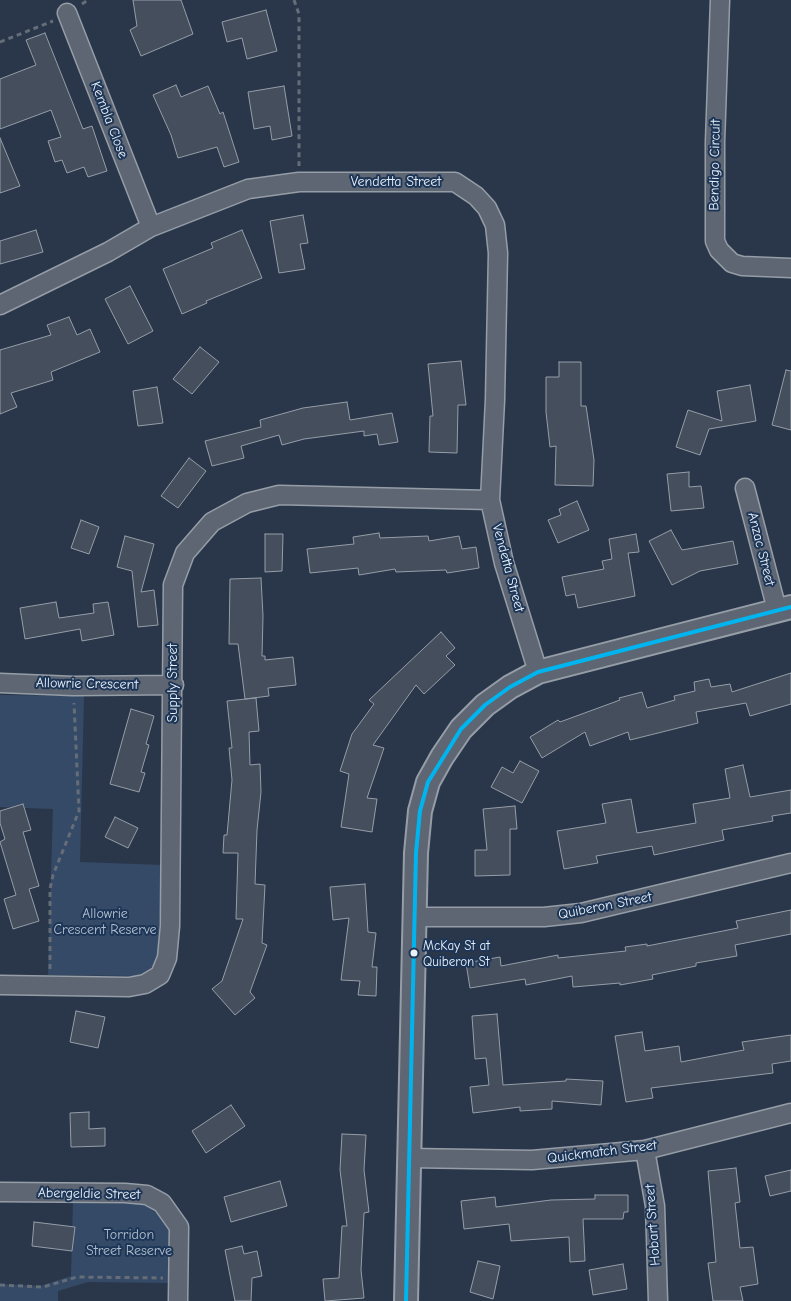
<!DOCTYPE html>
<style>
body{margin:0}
canvas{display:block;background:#2a374a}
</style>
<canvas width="791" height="1301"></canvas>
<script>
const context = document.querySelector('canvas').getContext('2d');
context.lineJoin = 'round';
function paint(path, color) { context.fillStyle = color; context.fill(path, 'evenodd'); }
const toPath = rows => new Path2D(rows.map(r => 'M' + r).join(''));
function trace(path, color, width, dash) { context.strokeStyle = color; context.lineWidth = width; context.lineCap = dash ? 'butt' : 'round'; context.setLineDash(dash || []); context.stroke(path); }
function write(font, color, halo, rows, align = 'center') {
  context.font = font + ' "Comic Neue",sans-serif'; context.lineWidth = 4; context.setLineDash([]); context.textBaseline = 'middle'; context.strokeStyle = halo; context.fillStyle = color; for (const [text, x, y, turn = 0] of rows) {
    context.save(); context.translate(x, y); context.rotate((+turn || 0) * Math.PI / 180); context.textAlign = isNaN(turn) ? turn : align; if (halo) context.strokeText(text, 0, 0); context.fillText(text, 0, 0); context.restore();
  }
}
const green = toPath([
 [0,695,84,696,80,862,162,865,158,957,152,967,139,976,48,975,53,809,0,807],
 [73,1203,145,1204,159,1212,169,1228,168,1283,88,1282,58,1291,58,1301,0,1301,0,1284,41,1286,71,1276]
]);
const building = toPath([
 [133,0,181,0,193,34,141,56,130,30,137,26,133,0],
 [266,10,277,51,247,59,242,38,227,42,222,22,266,10],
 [45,33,83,129,92,126,107,171,88,177,84,167,67,173,62,160,55,162,48,141,61,137,51,110,0,129,0,79,36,65,26,40,45,33],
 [176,85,181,97,208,86,220,114,223,112,239,162,224,167,217,147,178,158,171,135,153,95,176,85],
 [284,86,292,136,272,140,270,126,254,129,248,92,284,86],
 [0,138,20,186,0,193,0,138],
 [303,215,308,243,300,244,305,269,279,273,270,221,303,215],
 [36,230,43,252,0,264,0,241,36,230],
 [242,230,262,278,206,301,207,303,182,314,163,269,213,248,211,243,242,230],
 [130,286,153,331,128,344,105,299,130,286],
 [69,317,77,335,90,329,100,352,51,372,53,380,11,393,17,407,0,414,0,350,51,335,47,325,69,317],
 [200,347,219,362,192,394,173,379,200,347],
 [461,361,466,405,458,405,457,453,429,452,430,416,433,416,428,364,461,361],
 [559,362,581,362,581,406,586,406,594,460,593,486,555,485,556,446,550,447,546,412,546,377,559,377,559,362],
 [786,370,791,371,791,430,772,425,786,370],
 [750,385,756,421,709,429,700,455,676,447,688,410,722,421,717,391,750,385],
 [157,387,163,423,138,426,133,391,157,387],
 [347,402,350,420,392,413,398,442,379,445,377,434,364,436,364,431,304,439,282,445,279,435,241,446,244,458,212,466,205,441,261,427,260,420,303,408,347,402],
 [189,458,206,471,178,508,161,496,189,458],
 [689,472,689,487,701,486,704,508,671,511,667,474,689,472],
 [577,501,589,530,558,543,548,520,561,515,559,509,577,501],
 [81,520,99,527,89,554,71,548,81,520],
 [671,530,682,550,733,541,738,564,700,571,672,585,649,541,671,530],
 [379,533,380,538,428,536,429,541,459,536,462,549,476,547,479,568,447,573,446,570,396,572,395,569,359,575,358,568,310,573,307,549,354,544,353,537,379,533],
 [265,534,283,534,282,571,265,572,265,534],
 [636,534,639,552,628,553,635,596,578,608,575,594,566,596,562,577,604,569,602,561,612,559,609,539,636,534],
 [125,536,154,544,141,592,154,590,158,625,138,627,132,571,117,567,125,536],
 [261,578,263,616,262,656,265,656,265,660,293,657,296,685,268,688,269,696,245,699,238,644,229,644,230,579,261,578],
 [56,602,59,618,94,613,93,604,108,602,114,635,82,641,80,629,25,639,20,608,56,602],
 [441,632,455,648,446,656,455,665,424,694,416,685,373,745,384,748,367,798,377,799,372,832,341,827,349,774,340,771,352,734,374,704,369,700,441,632],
 [791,673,791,704,750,716,746,703,696,712,698,723,630,740,628,732,590,746,585,732,542,758,530,737,558,720,560,722,620,700,619,698,642,692,647,708,675,700,674,696,695,691,694,682,709,679,711,687,730,684,732,692,791,673],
 [256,698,259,731,249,732,250,765,260,764,261,792,257,830,255,884,265,885,262,943,267,945,250,992,255,998,235,1015,212,989,222,981,243,919,236,919,238,853,223,853,224,835,227,835,232,780,229,748,232,748,227,701,256,698],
 [131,709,154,716,146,744,149,745,141,772,145,773,139,792,110,784,131,709],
 [520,761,539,771,522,803,491,787,502,767,513,773,520,761],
 [743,765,750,797,791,790,791,813,772,816,773,821,722,830,724,840,654,855,652,846,596,856,598,863,564,869,557,831,606,823,602,804,631,799,637,833,696,823,693,804,730,798,725,769,743,765],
 [23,804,31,830,23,832,39,886,29,889,39,921,13,929,4,899,16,895,0,842,5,839,0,823,0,811,23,804],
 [515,806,517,829,510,829,510,875,475,876,475,850,487,850,483,809,515,806],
 [115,817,138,828,128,848,105,837,115,817],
 [365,884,368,932,376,933,372,967,377,967,376,996,358,995,360,981,341,980,349,918,333,920,330,887,365,884],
 [791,910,791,934,735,945,737,956,696,963,696,966,652,975,653,979,620,985,620,983,573,987,572,976,526,985,525,979,470,988,466,963,500,957,501,966,558,955,558,958,626,951,625,947,647,944,647,946,738,928,736,921,791,910],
 [76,1011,105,1017,98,1048,70,1042,76,1011],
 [497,1014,503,1085,566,1081,566,1079,603,1081,601,1105,552,1101,552,1109,520,1111,520,1107,473,1113,470,1087,489,1085,486,1058,475,1059,472,1016,497,1014],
 [642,1032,645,1051,679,1046,681,1062,744,1050,742,1042,791,1035,791,1061,772,1064,773,1073,651,1088,653,1098,626,1102,615,1036,642,1032],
 [231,1105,245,1126,206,1153,192,1131,231,1105],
 [89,1112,89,1129,105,1128,105,1146,71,1147,70,1113,89,1112],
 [342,1134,366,1135,364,1170,369,1212,364,1213,361,1270,364,1298,325,1301,323,1279,339,1278,342,1226,347,1226,340,1170,342,1134],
 [736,1168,740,1202,735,1203,740,1248,753,1247,758,1284,740,1287,743,1301,713,1301,708,1263,716,1262,708,1171,736,1168],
 [791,1170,791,1191,770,1196,765,1176,791,1170],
 [280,1181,287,1206,231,1222,224,1197,280,1181],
 [595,1195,628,1195,628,1212,624,1212,623,1219,583,1219,585,1261,570,1262,569,1237,511,1241,509,1224,464,1229,461,1201,495,1197,496,1207,551,1200,595,1199,595,1195],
 [34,1222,75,1227,72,1251,32,1246,34,1222],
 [242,1246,244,1254,257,1251,262,1276,252,1278,251,1301,235,1301,225,1250,242,1246],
 [478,1261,500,1266,493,1299,470,1292,478,1261],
 [623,1264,627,1289,593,1295,589,1270,623,1264]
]);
const path = toPath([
 [294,0,299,14,299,166],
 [82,4,88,0],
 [0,42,53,21],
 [50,969,50,889,53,875,79,811,74,703],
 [0,1285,43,1287,77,1277,163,1278]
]);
const minor = toPath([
 [720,0,715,142,715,241,719,250,732,263,742,266,791,268],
 [67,13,151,227],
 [0,305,108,252,151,227,248,189,299,182,455,182,476,196,487,208,495,225,498,253,495,400,490,500,504,563,538,672],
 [745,488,777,610],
 [0,683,73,686,174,685],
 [415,917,544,917,581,913,791,863],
 [0,985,129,987,145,984,160,975,167,958,170,926,173,585,185,553,212,522,247,503,279,495,490,500],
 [645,1150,655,1206,658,1301],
 [409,1158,532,1160,645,1150,791,1113],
 [0,1192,125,1193,147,1195,162,1203,179,1227,178,1301]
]);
const tertiary = toPath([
 [406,1301,416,853,420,811,428,782,442,757,461,729,485,705,510,687,538,672,791,607]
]);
const bus1 = toPath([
 [406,1301,416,853,420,811,428,782,461,729,485,705,510,687,538,672,791,607]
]);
const markers = [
 [414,953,4.5,"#e8f1f8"]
];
const busNames = [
 ["McKay St at",423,946],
 ["Quiberon St",423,962]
];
const streetNames = [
 ["Kembla Close",109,120,69],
 ["Bendigo Circuit",715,165,-89],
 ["Vendetta Street",396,182],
 ["Anzac Street",761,549,76],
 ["Vendetta Street",508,568,75],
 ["Supply Street",173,683,-90],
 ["Allowrie Crescent",87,684,1],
 ["Quiberon Street",605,906,-11],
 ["Quickmatch Street",602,1152,-7],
 ["Abergeldie Street",89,1194,1],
 ["Hobart Street",653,1225,-94]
];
const parkNames = [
 ["Allowrie",105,914],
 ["Crescent Reserve",105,930],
 ["Torridon",129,1235],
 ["Street Reserve",129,1251]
];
paint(green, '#354a67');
paint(building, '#444e5c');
trace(building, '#959da7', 1);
trace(minor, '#959da7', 21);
trace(tertiary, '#959da7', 26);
trace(path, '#656d78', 3, [5, 4]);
trace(minor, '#5d6672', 18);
trace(tertiary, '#5d6672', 22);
trace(bus1, '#00b5ef', 4);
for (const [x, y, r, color] of markers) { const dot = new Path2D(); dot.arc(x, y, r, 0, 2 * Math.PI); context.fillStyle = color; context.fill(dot); trace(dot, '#1d3557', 2); }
write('13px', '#e8f1f8', '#1d3557', busNames, 'left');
write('14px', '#e8f1f8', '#1d3557', streetNames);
write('14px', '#b3c0ce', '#1d3557', parkNames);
</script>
